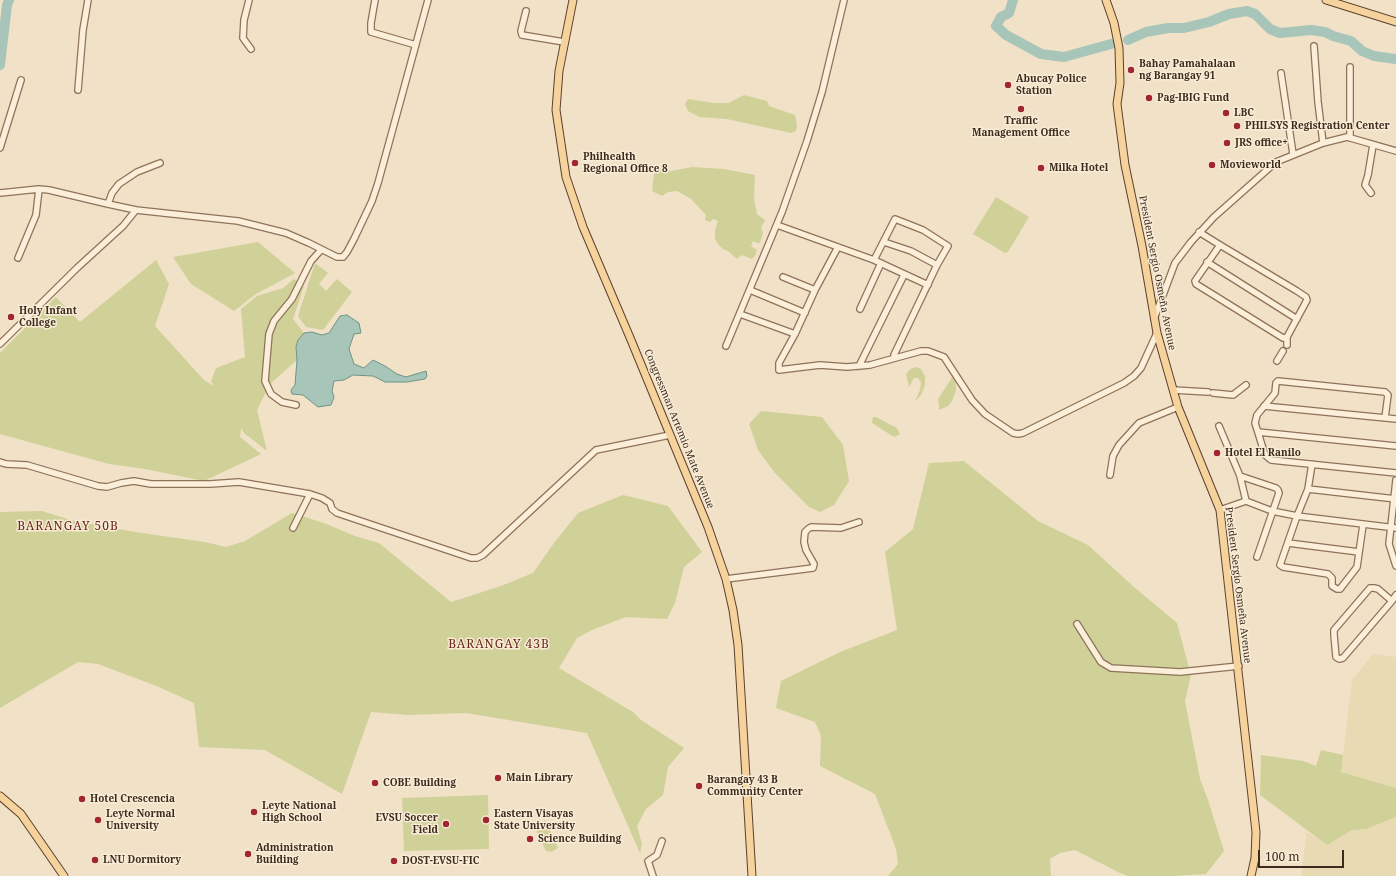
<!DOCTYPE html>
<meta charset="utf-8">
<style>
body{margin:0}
#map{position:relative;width:1396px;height:876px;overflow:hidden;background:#f1e1c6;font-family:"Noto Serif",serif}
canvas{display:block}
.scale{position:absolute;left:1258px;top:850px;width:86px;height:18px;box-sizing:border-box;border:2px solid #3e2b1f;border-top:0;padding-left:5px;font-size:12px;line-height:14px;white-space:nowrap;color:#3e2b1f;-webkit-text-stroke:3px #f8ecd6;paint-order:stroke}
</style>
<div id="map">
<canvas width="1396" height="876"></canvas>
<div class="scale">100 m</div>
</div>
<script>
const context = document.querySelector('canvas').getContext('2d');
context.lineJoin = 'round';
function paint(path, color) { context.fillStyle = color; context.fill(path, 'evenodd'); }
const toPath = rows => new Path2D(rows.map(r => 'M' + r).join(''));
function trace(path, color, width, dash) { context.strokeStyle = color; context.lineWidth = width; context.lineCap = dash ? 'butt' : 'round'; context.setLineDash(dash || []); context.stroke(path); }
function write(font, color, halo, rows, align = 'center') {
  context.font = font + ' "Noto Serif",serif'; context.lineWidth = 3; context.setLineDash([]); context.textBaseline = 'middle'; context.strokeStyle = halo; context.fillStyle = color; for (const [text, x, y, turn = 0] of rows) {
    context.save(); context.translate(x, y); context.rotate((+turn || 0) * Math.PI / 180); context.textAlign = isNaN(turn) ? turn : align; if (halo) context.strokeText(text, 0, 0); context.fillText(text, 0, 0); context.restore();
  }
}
const farmland = toPath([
 [1373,654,1396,657,1396,788,1341,772,1352,680],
 [1396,817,1396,876,1301,876,1307,832,1327,845,1352,830,1366,829]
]);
const green = toPath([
 [744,95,767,101,769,106,795,115,797,125,796,131,791,133,727,119,699,117,688,111,685,104,688,99,714,103,729,103],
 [692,167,724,169,755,175,754,199,757,214,765,220,761,228,763,233,760,243,757,243,753,241,751,246,757,250,755,256,752,259,741,255,737,259,728,251,723,249,718,244,715,239,715,230,718,221,713,219,710,222,705,220,706,215,691,199,677,191,668,192,662,196,652,191,654,174,661,168,671,171],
 [996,197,1029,217,1008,252,1005,253,973,234],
 [258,242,295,273,256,294,234,311,191,284,173,257],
 [156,260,169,284,155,326,204,380,214,386,211,381,216,368,245,357,241,309,257,296,283,288,294,279,304,286,293,319,304,333,298,340,296,347,297,360,270,384,257,410,267,451,244,433,241,428,240,437,261,454,204,481,145,469,109,464,0,434,0,353,56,297,80,322],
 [315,263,328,273,319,284,326,291,337,279,352,292,323,330,306,327,298,316],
 [916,367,921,369,925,376,925,385,921,395,915,401,920,390,921,382,918,378,914,378,909,387,906,374,910,369],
 [955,373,956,391,952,401,948,406,939,410,939,405,938,399],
 [761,411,822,417,843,445,849,481,834,505,820,512,809,507,774,472,758,450,749,424],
 [873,417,876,417,897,428,900,434,894,437,872,423],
 [964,461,1038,521,1088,545,1134,587,1177,623,1191,675,1185,701,1200,779,1208,800,1224,851,1206,874,1174,876,1128,876,1120,873,1075,850,1060,853,1050,859,1051,876,888,876,898,864,896,849,875,794,820,766,821,736,815,722,776,708,781,681,840,652,897,630,885,552,913,529,929,463],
 [623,495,668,506,702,552,684,567,675,603,667,619,626,617,592,630,577,638,559,668,633,712,641,720,684,748,668,767,663,795,646,809,637,826,642,844,640,853,587,733,466,713,408,715,371,712,342,794,265,750,199,747,194,703,159,687,98,664,78,662,0,708,0,512,42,511,74,521,135,532,205,542,226,547,245,541,292,513,324,523,355,536,379,543,451,602,501,586,533,573,554,543,578,513],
 [1321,750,1343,755,1341,772,1396,788,1396,817,1366,829,1352,830,1327,845,1260,795,1261,755,1303,761,1316,766],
 [488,795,489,849,404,851,402,798],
 [545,820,558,848,551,852,546,851,545,849,536,830,537,826]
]);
const water = toPath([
 [347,315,359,323,361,333,354,334,349,349,354,364,364,368,373,360,385,366,397,374,406,377,426,371,427,376,425,379,407,382,385,382,373,376,353,375,344,380,334,381,332,391,334,397,331,405,318,407,303,395,292,394,291,390,295,385,297,360,296,347,298,340,304,333,312,332,322,335,329,333,340,316,347,315]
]);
const river = toPath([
 [1013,0,1009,13,1001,17,996,26,1006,35,1041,54,1064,57,1111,44],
 [1128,40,1146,32,1168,28,1184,28,1209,22,1229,14,1247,11,1255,14,1270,29,1280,33,1311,30,1325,32,1333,36,1351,41,1362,51,1374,56,1396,59],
 [0,65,7,5,9,0]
]);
const minor = toPath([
 [249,0,244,20,243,38,251,49],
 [375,0,371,23,371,32,416,45],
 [526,11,521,31,522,35,564,42],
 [1314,46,1318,102,1323,143],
 [1281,73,1293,154],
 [78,90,83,30,88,0],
 [1350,138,1350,67],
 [0,148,21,80],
 [0,193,39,189,49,190,108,204,136,210,238,221,286,233,309,243,337,257,343,257,347,252,354,239,372,201,378,183,428,0],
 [1371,193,1365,185,1368,175,1373,145],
 [108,204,112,193,119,184,137,172,160,163],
 [777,225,874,260,928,285],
 [1199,232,1220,245,1297,291,1306,297,1307,300,1287,337,1283,338,1196,284,1195,281,1220,245],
 [884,242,911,251,937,265],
 [838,247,815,290,795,334,779,363,779,370,820,365,847,367,870,365,921,351,928,351,944,357,972,400,985,414,1013,433,1018,434,1023,433,1124,383,1134,376,1141,368,1157,333],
 [18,258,36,215,39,189],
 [874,260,895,219,923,230,948,246,937,265,894,355,895,358],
 [1207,262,1297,319],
 [783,277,815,290],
 [750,290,805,313],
 [860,309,881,263],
 [740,314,795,334],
 [1154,319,1175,263,1191,242,1214,217,1276,162,1323,143,1347,137,1396,151],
 [1287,337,1287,345],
 [0,344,77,268,123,226,136,210],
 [726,346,782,212,807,141,822,92,844,0],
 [1277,361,1283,351],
 [859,366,904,275],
 [1173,390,1208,392],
 [1213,393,1233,395,1246,385],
 [296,405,282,402,271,394,265,381,269,334,274,321,292,299,311,261,321,250],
 [1264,406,1396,419],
 [1385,418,1388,395,1385,392,1278,381,1276,383,1275,393,1257,415,1255,423,1265,455,1271,460,1396,473],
 [1219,426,1240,476,1246,501],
 [1258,432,1396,446],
 [0,462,6,464,27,465,98,486,107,487,121,483,134,481,151,484,210,484,239,482,310,494,322,498,330,503,332,509,337,513,471,558,477,558,483,555,498,541,596,450,670,435],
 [1312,464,1308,489,1297,516,1280,565,1283,567,1328,574,1332,578,1332,586,1337,589,1340,589,1357,567,1363,525],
 [1110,475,1113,456,1119,445,1139,423,1178,407],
 [1240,476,1276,488,1278,490,1279,493,1257,557],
 [1396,480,1389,544,1396,566],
 [1308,489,1396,499],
 [1220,510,1246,501,1272,511,1297,516,1396,528],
 [293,528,310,494],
 [1288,543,1359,552],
 [726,579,813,568,814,564,806,550,804,542,805,532,808,529,811,527,841,528,859,522],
 [1392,601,1378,589,1374,588,1370,588,1334,630,1334,635,1336,657,1339,659,1343,658,1392,601,1396,595],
 [1077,624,1101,662,1111,668,1180,672,1239,666],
 [653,876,648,861,657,855,662,841]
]);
const major = toPath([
 [573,0,559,71,556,110,566,177,583,227,631,340,708,527,726,579,733,610,738,645,752,876],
 [1106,0,1114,23,1119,48,1120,83,1117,104,1125,165,1142,246,1157,333,1178,407,1220,510,1256,832,1255,858,1251,876],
 [1326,0,1396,22],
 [0,796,21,814,64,876]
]);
const markers = [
 [1131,70,4,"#a22630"],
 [1008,85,4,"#a22630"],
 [1149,98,4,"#a22630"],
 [1021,109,4,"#a22630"],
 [1226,113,4,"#a22630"],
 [1237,126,4,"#a22630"],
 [1227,143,4,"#a22630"],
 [575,163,4,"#a22630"],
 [1212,165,4,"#a22630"],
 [1041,168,4,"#a22630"],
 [11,317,4,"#a22630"],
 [1217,453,4,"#a22630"],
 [498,778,4,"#a22630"],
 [375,783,4,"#a22630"],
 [699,786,4,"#a22630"],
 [82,799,4,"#a22630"],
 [254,812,4,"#a22630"],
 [98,820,4,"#a22630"],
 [486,820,4,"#a22630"],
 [446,824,4,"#a22630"],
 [530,839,4,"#a22630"],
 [248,854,4,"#a22630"],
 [95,860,4,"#a22630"],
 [394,861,4,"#a22630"]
];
const poiNames = [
 ["Bahay Pamahalaan",1139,64],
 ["ng Barangay 91",1139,76],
 ["Abucay Police",1016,79],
 ["Station",1016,91],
 ["Pag-IBIG Fund",1157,98],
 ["LBC",1234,113],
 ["Traffic",1021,121,"center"],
 ["Management Office",1021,133,"center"],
 ["PHILSYS Registration Center",1245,126],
 ["JRS office+",1235,143],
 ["Philhealth",583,157],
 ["Regional Office 8",583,169],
 ["Movieworld",1220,165],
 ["Milka Hotel",1049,168],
 ["Holy Infant",19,311],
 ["College",19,323],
 ["Hotel El Ranilo",1225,453],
 ["Main Library",506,778],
 ["Barangay 43 B",707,780],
 ["Community Center",707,792],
 ["COBE Building",383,783],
 ["Hotel Crescencia",90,799],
 ["Leyte National",262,806],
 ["High School",262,818],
 ["Leyte Normal",106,814],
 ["University",106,826],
 ["Eastern Visayas",494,814],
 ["State University",494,826],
 ["EVSU Soccer",438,818,"right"],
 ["Field",438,830,"right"],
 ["Science Building",538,839],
 ["Administration",256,848],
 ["Building",256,860],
 ["LNU Dormitory",103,860],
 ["DOST-EVSU-FIC",402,861]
];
const streetNames = [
 ["President Sergio Osmeña Avenue",1157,273,79],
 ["Congressman Artemio Mate Avenue",679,429,68],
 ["President Sergio Osmeña Avenue",1238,585,83]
];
const quarterNames = [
 ["BARANGAY 50B",68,527],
 ["BARANGAY 43B",499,645]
];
paint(farmland, '#e8dbb3');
paint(green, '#cfd199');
paint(water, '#a8c5ba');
trace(water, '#6d9487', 1);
trace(river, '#a8c5ba', 10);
trace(minor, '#8e725a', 8);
trace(major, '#5c402e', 9);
trace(minor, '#fbefda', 5.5);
trace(major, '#f6d39d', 7);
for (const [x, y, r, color] of markers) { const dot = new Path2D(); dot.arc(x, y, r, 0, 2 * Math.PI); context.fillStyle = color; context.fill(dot); trace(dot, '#f8ecd6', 1.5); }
write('bold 10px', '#3e2b1f', '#f8ecd6', poiNames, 'left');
write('10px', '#3e2b1f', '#f8ecd6', streetNames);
context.letterSpacing = '1px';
write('12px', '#6d261b', '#f8ecd6', quarterNames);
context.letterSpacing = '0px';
</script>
